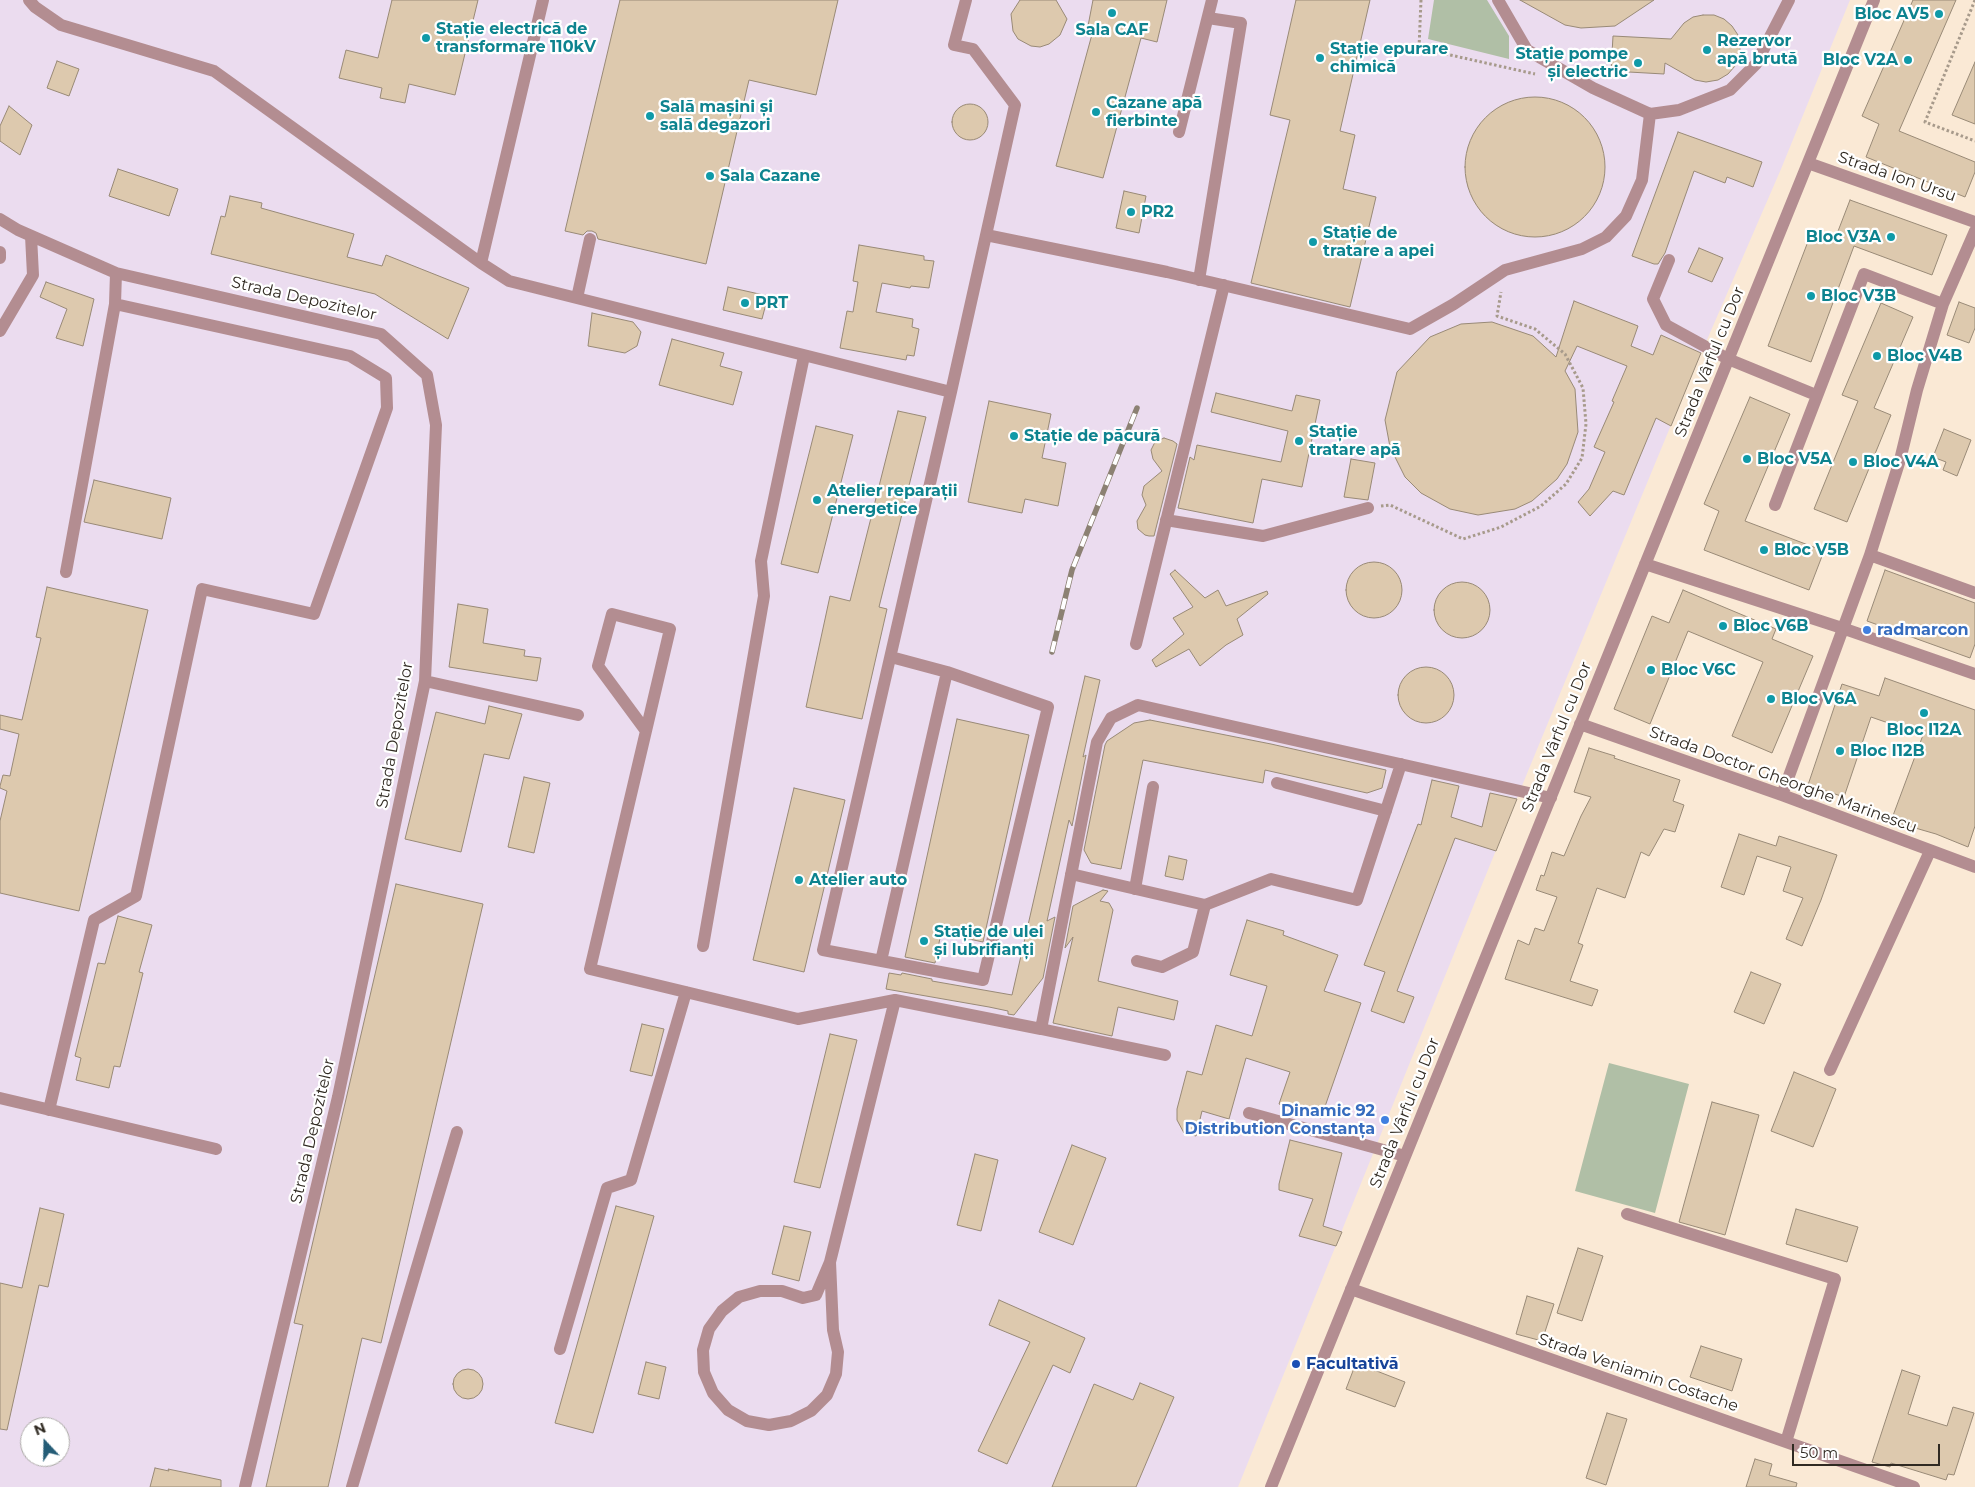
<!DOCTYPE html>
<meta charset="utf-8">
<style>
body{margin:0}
#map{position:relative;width:1975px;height:1487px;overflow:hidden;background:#fae9d5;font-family:Montserrat,sans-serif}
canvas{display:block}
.north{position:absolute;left:20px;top:1417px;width:50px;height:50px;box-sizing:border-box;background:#fff;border:1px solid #acaaa7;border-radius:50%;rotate:339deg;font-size:14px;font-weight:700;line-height:20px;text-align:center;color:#302a22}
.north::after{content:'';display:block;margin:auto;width:18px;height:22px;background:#255d77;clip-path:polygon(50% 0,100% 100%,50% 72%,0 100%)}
.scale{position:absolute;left:1792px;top:1444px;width:148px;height:22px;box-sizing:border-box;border:2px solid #302a22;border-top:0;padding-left:6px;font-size:15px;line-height:18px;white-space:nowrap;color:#302a22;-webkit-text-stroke:4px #fff;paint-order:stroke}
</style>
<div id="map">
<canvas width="1975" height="1487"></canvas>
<div class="north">N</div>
<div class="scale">50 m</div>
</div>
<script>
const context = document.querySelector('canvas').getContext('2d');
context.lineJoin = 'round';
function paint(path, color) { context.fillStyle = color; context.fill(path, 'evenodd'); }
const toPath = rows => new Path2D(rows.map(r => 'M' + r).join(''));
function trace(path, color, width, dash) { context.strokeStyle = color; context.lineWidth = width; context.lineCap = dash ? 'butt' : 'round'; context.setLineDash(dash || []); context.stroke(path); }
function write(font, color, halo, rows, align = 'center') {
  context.font = font + ' Montserrat,sans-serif'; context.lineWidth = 4.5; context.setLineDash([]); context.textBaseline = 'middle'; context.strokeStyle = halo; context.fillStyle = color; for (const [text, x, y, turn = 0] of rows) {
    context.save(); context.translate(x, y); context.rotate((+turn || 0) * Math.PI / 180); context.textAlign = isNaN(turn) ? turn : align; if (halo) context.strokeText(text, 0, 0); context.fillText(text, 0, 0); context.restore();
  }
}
const industrial = toPath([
 [0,0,1850,0,1781,169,1690,379,1526,776,1238,1487,0,1487],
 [30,1427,60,1427,60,1457,30,1457]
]);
const green = toPath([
 [1434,0,1487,0,1509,36,1509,59,1428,39],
 [1609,1063,1689,1084,1655,1213,1575,1191]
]);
const building = toPath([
 [392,0,478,0,455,95,409,84,405,103,380,98,382,88,339,78,346,50,378,58,392,0],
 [620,0,838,0,816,95,749,80,706,264,598,239,596,233,592,231,587,231,583,235,565,231,620,0],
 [1020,0,1056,0,1067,19,1060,35,1049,44,1040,47,1031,46,1018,39,1013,31,1011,14,1020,0],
 [1093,0,1167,0,1157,42,1141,38,1103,178,1056,166,1094,27,1088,26,1093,0],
 [1296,0,1370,0,1340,131,1355,135,1343,189,1376,197,1350,307,1251,283,1290,120,1270,115,1296,0],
 [1520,0,1654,0,1615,26,1581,28,1565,25,1520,0],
 [1913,0,1956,0,1899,131,1975,162,1975,172,1965,197,1866,157,1879,124,1862,116,1913,0],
 [1703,15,1714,15,1724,19,1732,26,1738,35,1740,45,1740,56,1735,66,1728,74,1718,80,1706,82,1695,80,1665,63,1664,74,1611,71,1613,36,1671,39,1684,23,1693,17,1703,15],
 [57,61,79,69,69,96,47,88,57,61],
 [1975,62,1975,124,1952,115,1975,62],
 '1465 167a70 70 0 1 1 140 0a70 70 0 1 1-140 0Z',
 '952 122a18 18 0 1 1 36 0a18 18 0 1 1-36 0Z',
 [9,106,32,125,20,155,0,141,0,126,9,106],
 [1678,132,1762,162,1753,187,1727,177,1725,183,1694,171,1665,253,1658,264,1654,264,1632,256,1678,132],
 [118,169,178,189,169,216,109,196,118,169],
 [1124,191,1146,196,1139,233,1116,228,1124,191],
 [230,196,262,203,261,208,354,234,347,257,382,266,386,255,469,288,448,339,375,294,211,254,221,216,225,217,230,196],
 [1850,200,1947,235,1932,275,1854,246,1811,362,1768,346,1812,231,1835,239,1850,200],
 [859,245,924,256,924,260,934,261,929,288,911,286,910,288,882,283,876,312,913,319,912,327,919,329,914,356,907,355,906,360,840,348,847,311,853,312,858,282,853,281,859,245],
 [1699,248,1723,258,1712,282,1688,272,1699,248],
 [46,282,94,299,83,346,56,338,67,309,40,297,46,282],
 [728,287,768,296,762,319,723,310,728,287],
 [1574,301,1638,326,1631,346,1653,355,1661,335,1701,353,1671,426,1656,418,1624,495,1613,491,1590,516,1578,502,1589,489,1605,452,1594,447,1614,402,1612,401,1627,366,1577,346,1565,371,1575,389,1578,432,1567,464,1557,479,1532,501,1515,509,1478,515,1450,509,1421,493,1405,477,1390,447,1385,420,1397,372,1430,337,1461,324,1492,322,1533,336,1556,357,1574,301],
 [1959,302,1975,308,1975,328,1969,343,1947,335,1959,302],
 [1881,303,1913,317,1874,408,1891,415,1847,522,1814,509,1858,401,1842,395,1881,303],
 [592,313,633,322,641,332,637,346,625,353,588,346,592,313],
 [672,339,724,353,720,366,742,372,733,405,659,385,672,339],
 [1216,393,1292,411,1296,395,1320,400,1302,487,1262,479,1253,523,1178,508,1190,457,1194,460,1197,445,1281,462,1288,431,1211,412,1216,393],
 [1750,397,1790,414,1745,521,1824,551,1809,590,1704,550,1719,511,1704,504,1750,397],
 [989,401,1051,414,1042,458,1066,463,1058,506,1025,499,1022,513,968,502,989,401],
 [898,411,926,417,879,607,887,609,862,719,806,707,830,596,850,601,898,411],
 [816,426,853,435,818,573,781,564,816,426],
 [1944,429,1971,440,1957,476,1943,470,1946,462,1933,457,1944,429],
 [1164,438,1173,441,1177,444,1154,536,1149,536,1145,535,1138,529,1137,521,1146,505,1142,495,1144,486,1162,471,1153,459,1151,450,1155,442,1164,438],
 [1351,459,1375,463,1368,500,1344,497,1351,459],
 [94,480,171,498,162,539,84,522,94,480],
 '1346 590a28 28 0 1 1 56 0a28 28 0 1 1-56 0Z',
 [1175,570,1205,598,1218,590,1226,606,1267,591,1268,594,1237,619,1243,635,1226,645,1200,666,1189,649,1156,667,1152,660,1184,634,1173,618,1193,607,1170,574,1175,570],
 [1885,570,1975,603,1975,644,1970,658,1867,621,1885,570],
 '1434 610a28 28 0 1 1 56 0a28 28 0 1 1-56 0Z',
 [47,587,148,610,79,911,0,893,0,821,7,791,0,788,0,786,3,775,10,776,19,734,0,729,0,715,22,720,41,638,36,637,47,587],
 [1683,590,1776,629,1772,639,1813,656,1772,753,1732,736,1763,662,1688,631,1650,724,1614,709,1652,616,1669,623,1683,590],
 [458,604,488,609,483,643,525,650,524,656,541,658,537,681,449,667,458,604],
 '1398 695a28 28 0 1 1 56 0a28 28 0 1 1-56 0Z',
 [1085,676,1100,680,1083,757,1086,755,1072,826,1069,820,1047,921,1055,917,1043,978,1014,1015,1008,1014,1008,1011,989,1007,886,989,889,973,901,975,902,973,932,979,932,981,1012,995,1085,676],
 [1885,678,1975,710,1975,826,1968,847,1936,834,1891,821,1923,735,1871,717,1844,797,1808,785,1842,684,1879,696,1885,678],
 [489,706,522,714,509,759,484,754,461,852,405,839,436,712,485,724,489,706],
 [957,719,1029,735,983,942,941,933,935,963,905,957,957,719],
 [1150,720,1271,744,1386,770,1382,788,1367,793,1265,770,1263,783,1143,760,1121,869,1091,863,1084,850,1105,745,1107,741,1134,723,1150,720],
 [1589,748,1615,756,1614,758,1680,780,1673,801,1684,805,1675,832,1664,829,1649,856,1641,852,1625,898,1597,888,1578,943,1583,945,1570,981,1598,990,1592,1006,1505,979,1518,940,1529,945,1535,928,1544,931,1557,897,1536,890,1541,875,1544,876,1552,852,1564,856,1581,816,1591,797,1574,792,1589,748],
 [524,777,550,783,534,853,508,847,524,777],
 [1432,780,1459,786,1451,817,1482,827,1490,793,1517,799,1496,851,1455,838,1397,991,1414,997,1404,1023,1371,1011,1385,972,1364,965,1418,824,1421,825,1432,780],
 [794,788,845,800,804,972,753,960,794,788],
 [1739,834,1776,846,1779,836,1837,855,1821,900,1802,946,1786,939,1803,898,1783,891,1791,867,1757,856,1744,895,1721,887,1739,834],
 [1169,856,1187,860,1183,880,1165,876,1169,856],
 [396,884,483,904,381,1343,362,1338,328,1487,266,1487,303,1325,294,1323,396,884],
 [1103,890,1108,891,1100,901,1109,903,1113,910,1098,981,1178,1001,1174,1020,1118,1007,1112,1036,1053,1023,1073,937,1065,948,1073,906,1103,890],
 [118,916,152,925,139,972,143,973,120,1067,114,1066,109,1088,76,1080,81,1058,75,1056,98,963,105,964,118,916],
 [1247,920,1284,931,1283,935,1338,955,1324,991,1361,1003,1321,1118,1279,1104,1290,1072,1246,1058,1229,1119,1202,1111,1196,1136,1184,1133,1177,1120,1177,1109,1187,1071,1202,1075,1216,1025,1252,1036,1267,986,1230,975,1247,920],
 [1751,972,1781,984,1764,1024,1734,1012,1751,972],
 [642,1024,664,1029,652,1076,630,1071,642,1024],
 [830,1034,857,1040,820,1188,794,1182,830,1034],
 [1794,1072,1836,1089,1813,1147,1771,1131,1794,1072],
 [1712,1102,1759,1115,1725,1235,1679,1222,1712,1102],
 [1290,1140,1342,1153,1323,1226,1342,1232,1336,1246,1299,1236,1313,1199,1279,1190,1279,1184,1290,1140],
 [1072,1145,1106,1158,1073,1245,1039,1232,1072,1145],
 [975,1154,998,1160,981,1231,957,1225,975,1154],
 [616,1206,654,1216,593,1433,555,1423,616,1206],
 [40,1208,64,1214,48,1287,39,1285,7,1430,0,1429,0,1283,22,1288,40,1208],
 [1796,1209,1858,1227,1847,1262,1786,1244,1796,1209],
 [784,1226,811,1232,799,1281,772,1274,784,1226],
 [1578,1248,1603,1256,1582,1321,1557,1313,1578,1248],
 [1527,1296,1554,1304,1542,1341,1516,1334,1527,1296],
 [999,1300,1085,1338,1070,1373,1053,1365,1007,1464,978,1451,1030,1342,989,1325,999,1300],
 [1701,1346,1742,1359,1732,1391,1690,1377,1701,1346],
 [646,1362,666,1367,659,1399,638,1394,646,1362],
 [1356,1363,1405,1382,1395,1407,1346,1389,1356,1363],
 '453 1384a15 15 0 1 1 30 0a15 15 0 1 1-30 0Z',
 [1902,1370,1920,1376,1908,1414,1947,1426,1953,1407,1974,1413,1954,1475,1948,1474,1946,1480,1891,1463,1890,1467,1872,1462,1902,1370],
 [1140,1383,1174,1397,1136,1487,1052,1487,1094,1384,1133,1400,1140,1383],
 [1607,1413,1627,1419,1606,1485,1586,1478,1607,1413],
 [1755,1459,1772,1464,1769,1475,1797,1483,1796,1487,1746,1487,1755,1459],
 [155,1468,169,1471,168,1469,221,1480,221,1487,150,1487,155,1468]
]);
const path = toPath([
 [1421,0,1419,48,1535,74],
 [1975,0,1925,122,1975,141],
 [1381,506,1390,505,1463,539,1501,527,1541,506,1566,484,1582,458,1586,424,1583,388,1565,354,1535,329,1497,316,1501,292]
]);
const minor = toPath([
 [29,0,35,7,61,25,214,71,481,263],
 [543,0,481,263,509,281,951,392,1015,105,973,49,954,45,966,0],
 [1650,114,1679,110,1730,90,1756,64,1789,0],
 [1179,132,1212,0],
 [1808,163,1975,222],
 [0,219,18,230,116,273,381,334,427,375,436,425,425,681,338,1097,245,1487],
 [986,235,1167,272,1410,329,1454,304,1505,270,1582,249,1606,237,1626,216,1642,180,1650,114,1593,88,1527,50,1498,0],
 [0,252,0,258],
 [1669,260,1653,299,1666,325,1728,359,1816,395],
 [1199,280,1241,23,1208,18],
 [577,298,590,239],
 [0,331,33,275,31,236],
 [1775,505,1864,274,1943,304],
 [1166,520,1263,536,1368,508],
 [1870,555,1975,593],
 [1645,564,1842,628,1975,674],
 [66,572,115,304],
 [1136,644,1224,285],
 [891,657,947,672],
 [425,681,578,715],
 [1580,724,1782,795,1975,867],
 [646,731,598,666,612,614,670,629,590,969,798,1019,895,1000,1041,1029,1097,742,1111,718,1138,705,1551,798],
 [1277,783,1386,811],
 [1782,795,1870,555,1900,460,1917,390,1943,304,1975,231],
 [1071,874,1205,905],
 [1135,889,1153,787],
 [703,946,764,596,761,561,804,356],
 [881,961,947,672,1048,707,983,980,823,950,951,392],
 [1137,961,1162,967,1193,952,1205,905,1271,879,1357,900,1401,764],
 [1041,1029,1165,1055],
 [1830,1070,1930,851],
 [0,1098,216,1149],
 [49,1110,94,920,136,896,202,589,314,614,387,408,386,378,350,356,115,304,116,273],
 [1249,1113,1405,1156],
 [1627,1214,1835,1279,1786,1442],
 [830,1262,816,1295,803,1298,782,1291,760,1291,739,1297,722,1311,709,1329,703,1350,704,1372,713,1393,728,1410,747,1421,769,1425,791,1421,811,1411,827,1395,836,1374,838,1352,833,1330,830,1262,895,1000],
 [1351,1289,1914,1487],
 [560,1349,607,1188,631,1180,686,992],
 [352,1487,457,1132],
 [1271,1487,1874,0]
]);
const rail = toPath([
 [1052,652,1072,570,1137,408]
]);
const markers = [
 [1112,13,5,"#0f9aa8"],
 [1939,14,5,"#0f9aa8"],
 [426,38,5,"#0f9aa8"],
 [1707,50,5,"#0f9aa8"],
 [1320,58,5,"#0f9aa8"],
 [1908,60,5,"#0f9aa8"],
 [1638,63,5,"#0f9aa8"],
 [1096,112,5,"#0f9aa8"],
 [650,116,5,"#0f9aa8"],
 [710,176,5,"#0f9aa8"],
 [1131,212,5,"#0f9aa8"],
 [1891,237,5,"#0f9aa8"],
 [1313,242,5,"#0f9aa8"],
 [1811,296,5,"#0f9aa8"],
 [745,303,5,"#0f9aa8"],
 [1877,356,5,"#0f9aa8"],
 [1014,436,5,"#0f9aa8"],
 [1299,441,5,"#0f9aa8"],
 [1747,459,5,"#0f9aa8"],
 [1853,462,5,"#0f9aa8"],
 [817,500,5,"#0f9aa8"],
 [1764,550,5,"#0f9aa8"],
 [1723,626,5,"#0f9aa8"],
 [1867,630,5,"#3f7fe0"],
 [1651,670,5,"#0f9aa8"],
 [1771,699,5,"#0f9aa8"],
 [1924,713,5,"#0f9aa8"],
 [1840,751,5,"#0f9aa8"],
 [799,880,5,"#0f9aa8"],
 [924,941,5,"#0f9aa8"],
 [1385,1120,5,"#3f7fe0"],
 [1296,1364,5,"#1a4fb4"]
];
const cultureNames = [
 ["Bloc AV5",1929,14,"right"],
 ["Stație electrică de",436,29],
 ["transformare 110kV",436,47],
 ["Sala CAF",1112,30,"center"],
 ["Rezervor",1717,41],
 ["apă brută",1717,59],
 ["Stație epurare",1330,49],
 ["chimică",1330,67],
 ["Stație pompe",1628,54,"right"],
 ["și electric",1628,72,"right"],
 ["Bloc V2A",1898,60,"right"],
 ["Cazane apă",1106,103],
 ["fierbinte",1106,121],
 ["Sală mașini și",660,107],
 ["sală degazori",660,125],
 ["Sala Cazane",720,176],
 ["PR2",1141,212],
 ["Stație de",1323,233],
 ["tratare a apei",1323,251],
 ["Bloc V3A",1881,237,"right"],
 ["Bloc V3B",1821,296],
 ["PRT",755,303],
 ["Bloc V4B",1887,356],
 ["Stație",1309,432],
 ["tratare apă",1309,450],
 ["Stație de păcură",1024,436],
 ["Bloc V5A",1757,459],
 ["Bloc V4A",1863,462],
 ["Atelier reparații",827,491],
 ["energetice",827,509],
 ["Bloc V5B",1774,550],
 ["Bloc V6B",1733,626],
 ["Bloc V6C",1661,670],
 ["Bloc V6A",1781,699],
 ["Bloc I12A",1924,730,"center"],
 ["Bloc I12B",1850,751],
 ["Atelier auto",809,880],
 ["Stație de ulei",934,932],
 ["și lubrifianți",934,950]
];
const streetNames = [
 ["Strada Ion Ursu",1897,177,19],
 ["Strada Depozitelor",304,299,13],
 ["Strada Vârful cu Dor",1710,362,-68],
 ["Strada Depozitelor",395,735,-80],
 ["Strada Vârful cu Dor",1557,737,-68],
 ["Strada Doctor Gheorghe Marinescu",1783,780,20],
 ["Strada Vârful cu Dor",1405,1113,-68],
 ["Strada Depozitelor",313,1131,-77],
 ["Strada Veniamin Costache",1638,1373,19]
];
const shopNames = [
 ["radmarcon",1877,630],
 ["Dinamic 92",1375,1111,"right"],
 ["Distribution Constanța",1375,1129,"right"]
];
const transitNames = [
 ["Facultativă",1306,1364]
];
paint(industrial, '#ebdcef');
paint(green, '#b0bfa6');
paint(building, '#ddc9ae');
trace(building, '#998a77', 1);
trace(path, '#a79a8b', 3, [2.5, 2.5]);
trace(minor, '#b38d91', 12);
trace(rail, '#8c8173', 5.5);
trace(rail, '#fff', 4, [11]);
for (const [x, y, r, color] of markers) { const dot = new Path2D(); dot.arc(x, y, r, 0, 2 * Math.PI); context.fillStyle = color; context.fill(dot); trace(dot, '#fff', 2); }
write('bold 16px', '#0d838f', '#fff', cultureNames, 'left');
write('16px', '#302a22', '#fff', streetNames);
write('bold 16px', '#366cbe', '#fff', shopNames, 'left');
write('bold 16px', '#164399', '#fff', transitNames, 'left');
</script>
